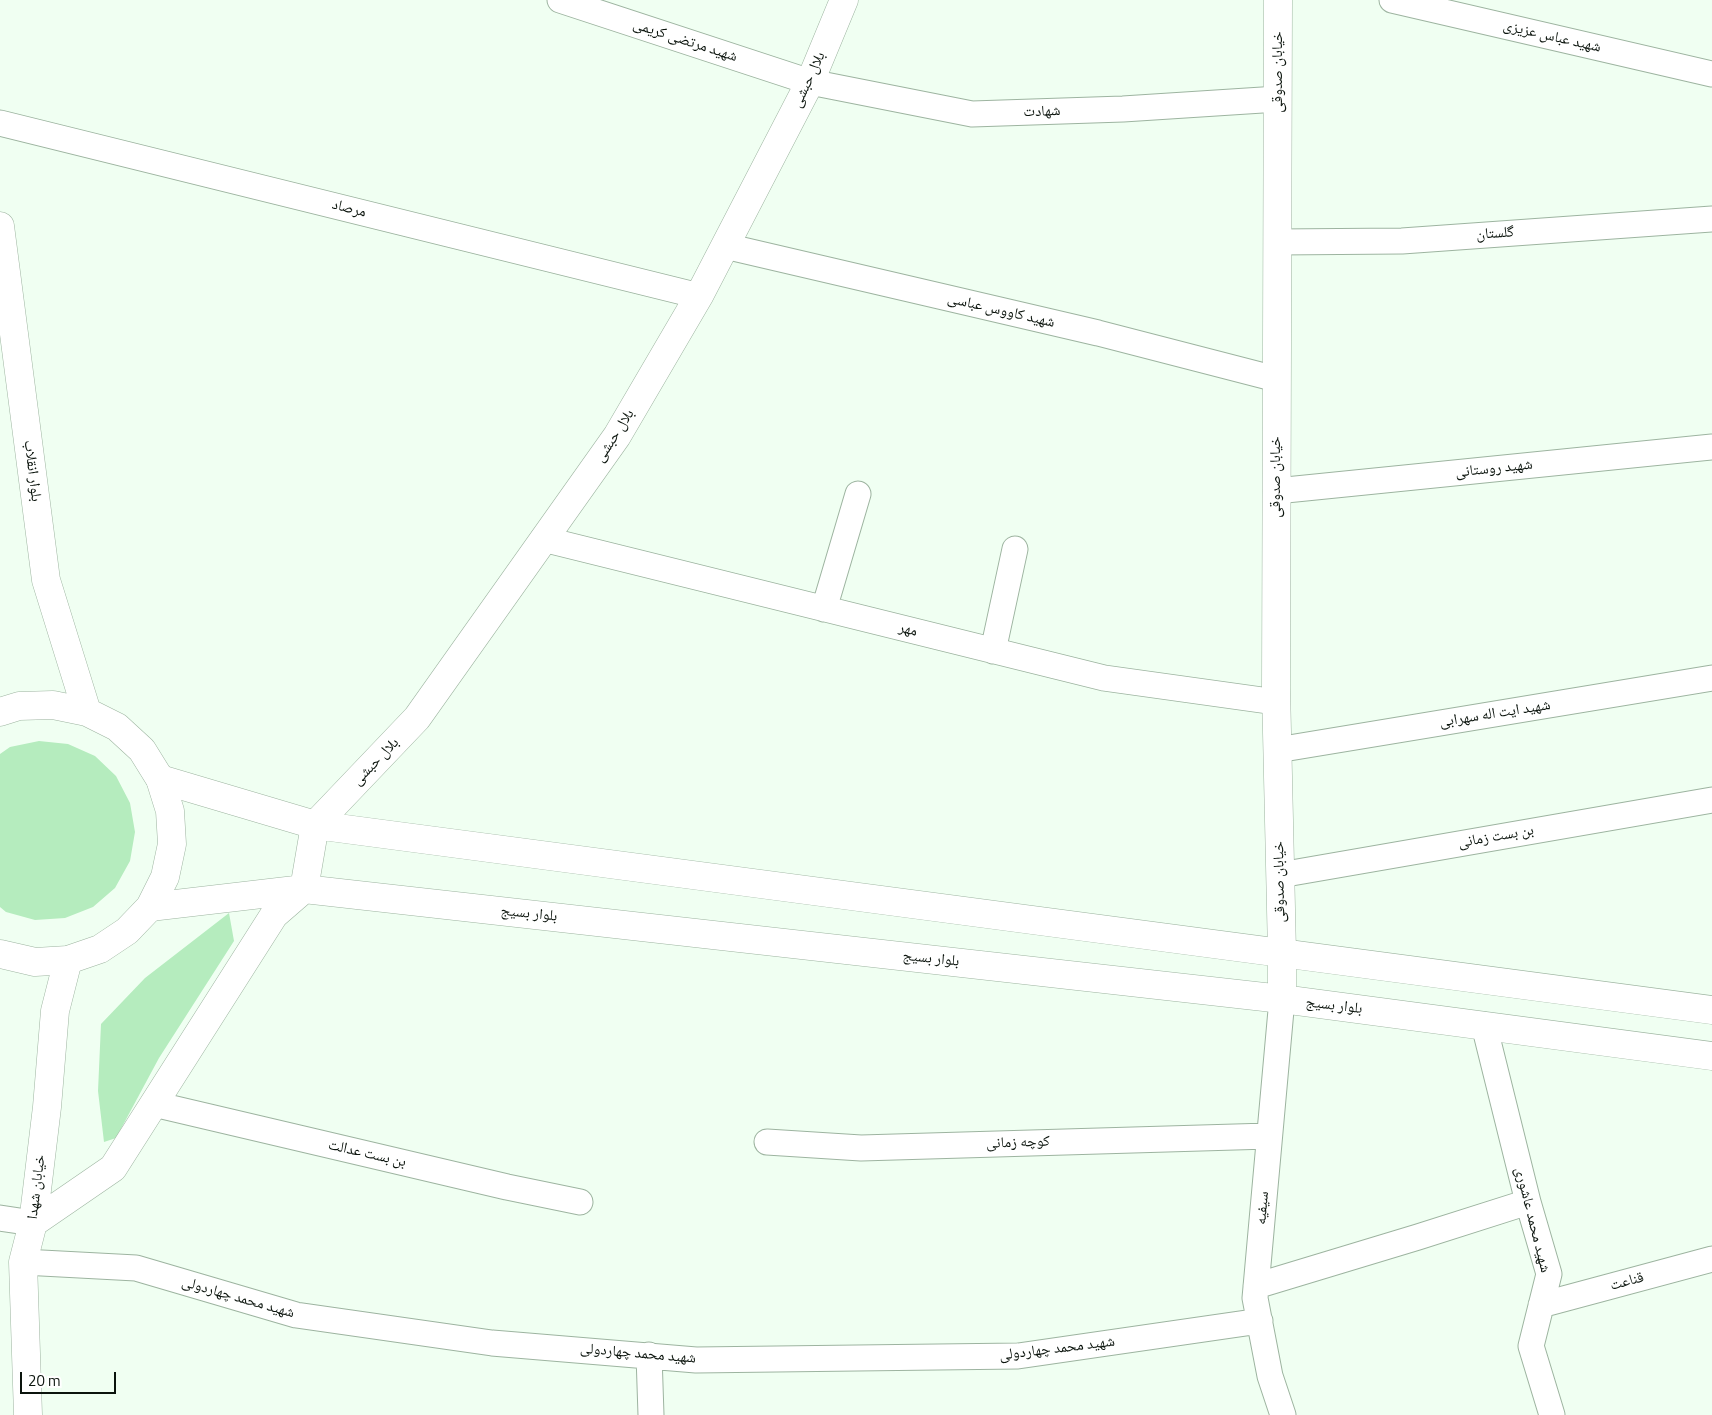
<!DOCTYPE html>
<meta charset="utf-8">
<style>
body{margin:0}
#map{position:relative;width:1712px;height:1415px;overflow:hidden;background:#f0fff2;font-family:"Titillium Web",sans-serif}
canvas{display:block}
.scale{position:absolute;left:20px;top:1372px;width:96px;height:22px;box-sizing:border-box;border:2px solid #0b140d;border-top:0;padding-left:6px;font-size:15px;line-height:18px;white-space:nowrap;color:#0b140d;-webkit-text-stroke:4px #fff;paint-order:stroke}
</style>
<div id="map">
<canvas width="1712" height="1415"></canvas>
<div class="scale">20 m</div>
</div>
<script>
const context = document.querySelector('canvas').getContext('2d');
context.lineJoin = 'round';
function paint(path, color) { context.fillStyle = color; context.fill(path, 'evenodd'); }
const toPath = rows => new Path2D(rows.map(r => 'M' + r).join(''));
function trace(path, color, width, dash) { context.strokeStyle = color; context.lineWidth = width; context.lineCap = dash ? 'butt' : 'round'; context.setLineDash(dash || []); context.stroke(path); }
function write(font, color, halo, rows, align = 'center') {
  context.font = font + ' "Titillium Web","Noto Naskh Arabic",sans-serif'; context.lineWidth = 4.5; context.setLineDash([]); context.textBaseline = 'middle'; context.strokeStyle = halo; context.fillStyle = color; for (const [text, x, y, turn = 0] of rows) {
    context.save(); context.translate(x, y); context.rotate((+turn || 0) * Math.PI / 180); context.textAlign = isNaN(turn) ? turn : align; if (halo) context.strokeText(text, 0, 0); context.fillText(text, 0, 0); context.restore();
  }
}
const green = toPath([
 [39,741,68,744,95,756,116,776,130,803,135,832,130,861,115,888,93,907,65,918,35,920,6,912,0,907,0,754,10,747],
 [229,913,234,941,159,1058,116,1138,104,1142,98,1091,101,1024,145,978]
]);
const minor = toPath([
 [560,0,810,82,972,114,1123,109,1278,99],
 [1392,0,1712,74],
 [0,123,699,296],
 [1277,242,1402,241,1712,219],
 [725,246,1098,333,1276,379],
 [1276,491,1712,447],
 [543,539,1104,678,1276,702],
 [824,609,858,494],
 [993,651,1015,549],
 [1277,750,1712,678],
 [1280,875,1712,800],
 [1282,999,1255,1298,1270,1376,1283,1415],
 [1484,1025,1528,1202,1549,1274,1531,1346,1552,1415],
 [154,1104,507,1187,580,1202],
 [767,1142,861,1148,1269,1136],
 [0,1218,33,1223],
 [23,1262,136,1268,296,1315,492,1343,696,1360,1018,1356,1260,1321],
 [1256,1286,1418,1237,1528,1202],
 [1541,1305,1712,1259],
 [649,1355,651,1415]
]);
const tertiary = toPath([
 [1278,0,1276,688,1282,953],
 [315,825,417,718,617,436,699,296,810,82,844,0]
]);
const secondary = toPath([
 [160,779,315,825,1712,1010],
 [150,907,304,889,1282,999,1712,1056],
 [1282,999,1282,953],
 [33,1223,113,1168,274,915,304,889,315,825],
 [28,1415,23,1262,33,1223,47,1107,55,1011,68,960]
]);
const primary = toPath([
 [0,226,46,580,87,712],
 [0,712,19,706,53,705,87,712,117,727,142,750,160,779,170,811,172,844,165,877,150,907,127,931,100,949,68,960,35,962,0,954]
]);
const streetNames = [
 ["شهید عباس عزیزی",1552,37,13],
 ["شهید مرتضی کریمی",685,41,18],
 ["خیابان صدوقی",1278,72,-90],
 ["بلال حبشی",809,80,-65],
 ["شهادت",1042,112,-2],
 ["مرصاد",349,209,14],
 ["گلستان",1495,234,-4],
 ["شهید کاووس عباسی",1001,311,13],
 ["بلال حبشی",615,436,-57],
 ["شهید روستانی",1494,469,-6],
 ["بلوار انقلاب",32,471,83],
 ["خیابان صدوقی",1276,477,-90],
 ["مهر",908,630,14],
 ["شهید ایت اله سهرابی",1495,714,-9],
 ["بلال حبشی",376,762,-46],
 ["بن بست زمانی",1496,837,-10],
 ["خیابان صدوقی",1280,882,-91],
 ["بلوار بسیج",529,914,6],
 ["بلوار بسیج",931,959,6],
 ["بلوار بسیج",1334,1006,7],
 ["کوچه زمانی",1018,1143,-2],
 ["بن بست عدالت",367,1154,13],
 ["خیابان شهدا",37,1187,-83],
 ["سیفیه",1263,1208,-85],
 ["شهید محمد عاشوری",1532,1220,76],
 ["قناعت",1627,1282,-15],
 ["شهید محمد چهاردولی",238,1298,16],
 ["شهید محمد چهاردولی",1057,1349,-7],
 ["شهید محمد چهاردولی",638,1354,5]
];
paint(green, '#b5ecbe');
trace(minor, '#9db4a0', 27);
trace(tertiary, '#9db4a0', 29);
trace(secondary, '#9db4a0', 29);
trace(primary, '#9db4a0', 29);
trace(minor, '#fff', 25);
trace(tertiary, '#fff', 28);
trace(secondary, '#fff', 28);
trace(primary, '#fff', 28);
write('15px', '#0b140d', '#fff', streetNames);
</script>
